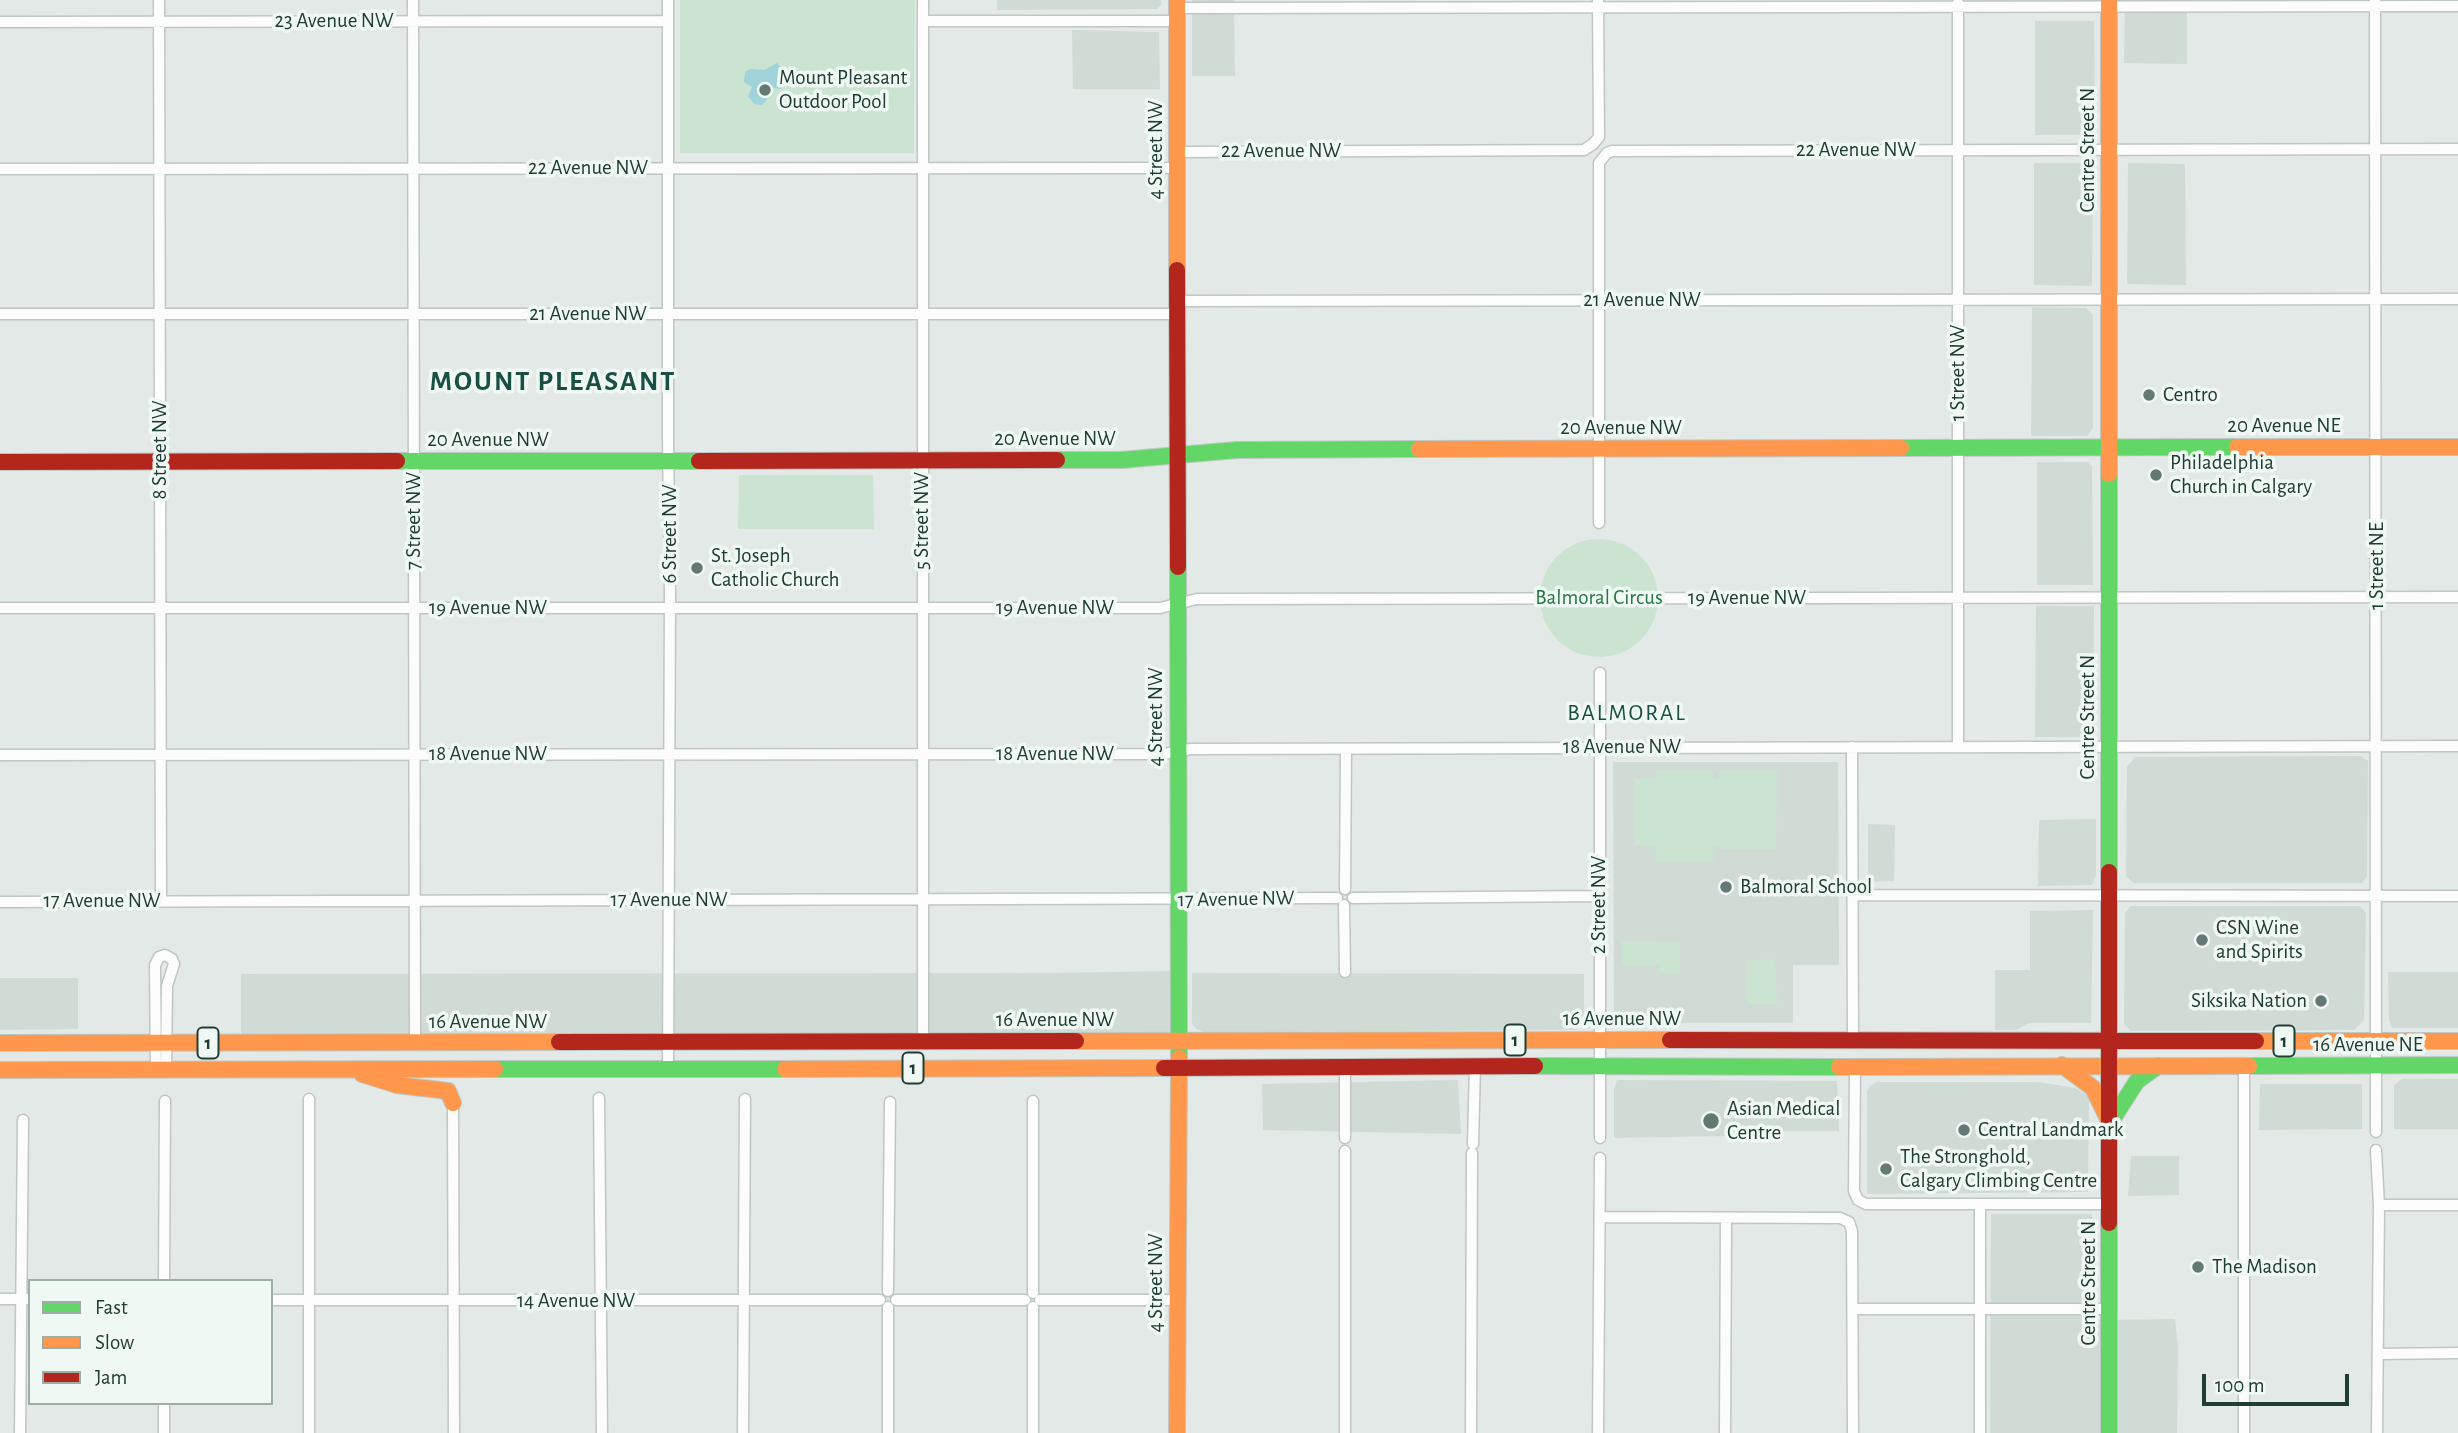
<!DOCTYPE html>
<style>
body{margin:0}
#map{position:relative;width:2458px;height:1433px;overflow:hidden;background:#e3e9e6;font-family:"Alegreya Sans",sans-serif}
canvas{display:block}
.legend{position:absolute;left:28px;top:1279px;width:245px;height:126px;box-sizing:border-box;background:#f0f8f4;border:2px solid #9dada8;margin:0;padding:9px 12px;list-style:none;font-size:21px;color:#203d35}
.legend li{display:flex;align-items:center;gap:14px;height:35px}
.legend b{width:35px;border:2px solid #9dada8}
.scale{position:absolute;left:2202px;top:1374px;width:147px;height:32px;box-sizing:border-box;border:4px solid #203d35;border-top:0;padding-left:9px;font-size:21px;line-height:24px;white-space:nowrap;color:#203d35;-webkit-text-stroke:5px #f0f8f4;paint-order:stroke}
</style>
<div id="map">
<canvas width="2458" height="1433"></canvas>
<ul class="legend">
<li><b style="height:9px;background:#63d668"></b>Fast</li>
<li><b style="height:9px;background:#ff974d"></b>Slow</li>
<li><b style="height:9px;background:#b3261e"></b>Jam</li>
</ul>
<div class="scale">100 m</div>
</div>
<script>
const context = document.querySelector('canvas').getContext('2d');
context.lineJoin = 'round';
function paint(path, color) { context.fillStyle = color; context.fill(path, 'evenodd'); }
const toPath = rows => new Path2D(rows.map(r => 'M' + r).join(''));
function trace(path, color, width, dash) { context.strokeStyle = color; context.lineWidth = width; context.lineCap = dash ? 'butt' : 'round'; context.setLineDash(dash || []); context.stroke(path); }
function write(font, color, halo, rows, align = 'center') {
  context.font = font + ' "Alegreya Sans",sans-serif'; context.lineWidth = 7; context.setLineDash([]); context.textBaseline = 'middle'; context.strokeStyle = halo; context.fillStyle = color; for (const [text, x, y, turn = 0] of rows) {
    context.save(); context.translate(x, y); context.rotate((+turn || 0) * Math.PI / 180); context.textAlign = isNaN(turn) ? turn : align; if (halo) context.strokeText(text, 0, 0); context.fillText(text, 0, 0); context.restore();
  }
}
const built = toPath([
 [997,0,1161,0,1161,5,1157,9,997,10],
 [1192,0,1234,0,1235,76,1192,76],
 [2125,0,2187,0,2187,64,2124,63],
 [2035,21,2094,21,2095,129,2088,135,2035,135],
 [1072,30,1159,32,1160,89,1073,89],
 [2034,163,2093,163,2092,286,2034,285],
 [2128,163,2185,164,2186,285,2127,284],
 [2032,307,2086,308,2093,315,2093,428,2087,436,2031,436],
 [2037,462,2088,462,2092,466,2093,585,2037,585],
 [2036,606,2094,606,2093,737,2035,737],
 [2360,756,2368,761,2367,876,2362,883,2134,883,2126,876,2127,767,2135,757],
 [1613,762,1838,762,1839,965,1793,965,1793,1023,1620,1023,1614,1016],
 [2096,819,2096,875,2092,885,2038,886,2039,820],
 [1868,824,1895,825,1894,881,1868,882],
 [2131,906,2360,906,2366,913,2364,1020,2354,1030,2131,1031,2124,1024,2125,913],
 [2093,910,2091,1023,2030,1023,2015,1030,1995,1030,1995,970,2030,970,2030,911],
 [1177,971,1178,1041,241,1043,241,974,1045,973],
 [2388,972,2458,972,2458,1028,2392,1028,2389,1020],
 [1192,973,1584,974,1584,1024,1576,1030,1204,1032,1196,1029,1192,1023],
 [0,978,78,978,78,1029,0,1030],
 [2402,1079,2458,1079,2458,1129,2394,1129,2394,1085],
 [1458,1080,1461,1134,1263,1130,1262,1084],
 [1617,1080,1837,1081,1839,1131,1736,1131,1725,1136,1614,1138,1614,1089],
 [1877,1082,2038,1082,2076,1088,2089,1097,2088,1192,1867,1194,1867,1091,1870,1086],
 [2260,1084,2362,1084,2362,1129,2259,1130],
 [2131,1156,2179,1156,2179,1195,2128,1196],
 [1991,1214,2092,1214,2093,1320,2175,1319,2178,1348,2177,1433,1990,1433]
]);
const green = toPath([
 [680,0,915,0,914,153,680,153],
 [739,475,873,475,874,529,738,529],
 '1540 598a59 59 0 1 1 118 0a59 59 0 1 1-118 0Z',
 [1656,771,1713,771,1713,778,1719,779,1719,771,1777,771,1776,849,1719,849,1719,847,1713,846,1713,862,1656,861,1655,846,1635,846,1635,778,1656,778],
 [1622,941,1680,942,1680,974,1660,974,1659,965,1622,965],
 [1775,959,1777,1002,1775,1004,1749,1004,1747,1002,1747,961]
]);
const water = toPath([
 [777,63,781,67,784,87,780,89,765,86,767,100,762,105,754,104,748,96,752,87,744,82,745,72,750,69,764,70]
]);
const street = toPath([
 [159,0,161,901],
 [413,0,415,1043],
 [668,0,668,438,670,595,668,1067],
 [923,0,923,1041],
 [2375,1,2376,1132],
 [1958,3,1958,747],
 [1177,8,2458,6],
 [923,21,1177,21],
 [0,22,668,21],
 [1176,152,1584,150,1593,144,1599,137,1598,0],
 [0,169,1176,168],
 [1176,301,2458,299],
 [0,314,1176,314],
 [1599,523,1599,163,1607,153,1612,151,2458,149],
 [0,608,1160,608,1197,599,2458,597],
 [1600,673,1600,1138],
 [1852,747,1853,1040],
 [0,755,1164,754,1191,749,2458,746],
 [1345,889,1346,749],
 [1852,895,2458,896],
 [1353,898,1599,896],
 [0,902,1337,898],
 [1344,905,1345,972],
 [1855,1068,1854,1191,1858,1200,1866,1204,2110,1204],
 [156,1070,155,965,159,957,165,955,172,959,174,964,167,986,166,1070],
 [599,1098,602,1433],
 [309,1099,309,1433],
 [453,1103,454,1433],
 [1345,1138,1345,1067],
 [1473,1144,1475,1065],
 [2376,1150,2379,1205,2377,1433],
 [2379,1205,2458,1205],
 [1600,1217,1840,1218,1849,1222,1852,1231,1853,1433],
 [164,1281,165,1101],
 [888,1291,890,1102],
 [1033,1293,1033,1101],
 [0,1299,30,1299],
 [271,1300,880,1300],
 [896,1300,1025,1300],
 [1040,1300,1177,1300],
 [888,1307,888,1433],
 [1033,1307,1033,1433],
 [1853,1309,2109,1309],
 [2378,1354,2458,1353],
 [20,1433,23,1120],
 [164,1433,164,1403],
 [743,1433,745,1099],
 [1345,1433,1345,1151],
 [1471,1433,1472,1153],
 [1598,1433,1600,1158],
 [1725,1433,1726,1218],
 [1980,1433,1980,1204],
 [2244,1433,2244,1066]
]);
const fast = toPath([
 [1901,448,2237,447],
 [1057,460,1121,460,1237,450,1419,449],
 [397,461,699,461],
 [2109,474,2109,872],
 [1178,567,1179,1058],
 [1535,1066,1839,1067],
 [2249,1066,2458,1065],
 [495,1069,785,1069],
 [2110,1123,2137,1081,2158,1066],
 [2109,1223,2109,1433]
]);
const slow = toPath([
 [1177,0,1177,270],
 [2109,0,2109,474],
 [2237,447,2458,447],
 [1419,449,1901,448],
 [1076,1041,1670,1040],
 [2256,1041,2458,1041],
 [0,1043,559,1042],
 [2062,1065,2093,1088,2110,1123],
 [1839,1067,2249,1066],
 [785,1069,1164,1068],
 [0,1070,495,1069],
 [362,1074,397,1085,448,1091,453,1103],
 [1177,1433,1179,1058]
]);
const jam = toPath([
 [1177,270,1178,567],
 [699,461,1057,460],
 [0,462,397,461],
 [2109,872,2109,1223],
 [1670,1040,2256,1041],
 [559,1042,1076,1041],
 [1164,1068,1535,1066]
]);
const markers = [
 [765,90,7,"#647973"],
 [2149,395,7,"#647973"],
 [2156,475,7,"#647973"],
 [697,568,7,"#647973"],
 [1726,887,7,"#647973"],
 [2202,940,7,"#647973"],
 [2321,1001,7,"#647973"],
 [1711,1121,9,"#647973"],
 [1964,1130,7,"#647973"],
 [1886,1169,7,"#647973"],
 [2198,1267,7,"#647973"]
];
const shields = [
 [1515,1040,21],
 [2284,1041,21],
 [208,1043,21],
 [913,1068,21]
];
const shieldNames = [
 ["1",1515,1040],
 ["1",2284,1041],
 ["1",208,1043],
 ["1",913,1068]
];
const streetNames = [
 ["23 Avenue NW",334,21],
 ["4 Street NW",1156,150,-90],
 ["22 Avenue NW",1856,150],
 ["Centre Street N",2088,150,-90],
 ["22 Avenue NW",1281,151],
 ["22 Avenue NW",588,168],
 ["21 Avenue NW",1642,300],
 ["21 Avenue NW",588,314],
 ["1 Street NW",1958,373,-90],
 ["20 Avenue NE",2284,426],
 ["20 Avenue NW",1621,428],
 ["20 Avenue NW",1055,439],
 ["20 Avenue NW",488,440],
 ["8 Street NW",160,450,-90],
 ["7 Street NW",414,521,-90],
 ["5 Street NW",922,521,-90],
 ["6 Street NW",670,534,-90],
 ["1 Street NE",2377,566,-90],
 ["19 Avenue NW",1747,598],
 ["19 Avenue NW",488,608],
 ["19 Avenue NW",1055,608],
 ["4 Street NW",1156,717,-90],
 ["Centre Street N",2088,717,-90],
 ["18 Avenue NW",1622,747],
 ["18 Avenue NW",488,754],
 ["18 Avenue NW",1055,754],
 ["17 Avenue NW",1236,899,-1],
 ["17 Avenue NW",669,900],
 ["17 Avenue NW",102,901],
 ["2 Street NW",1599,905,-90],
 ["16 Avenue NW",1622,1019],
 ["16 Avenue NW",1055,1020],
 ["16 Avenue NW",488,1022],
 ["16 Avenue NE",2368,1045],
 ["4 Street NW",1156,1283,-90],
 ["Centre Street N",2089,1283,-90],
 ["14 Avenue NW",576,1301]
];
const poiNames = [
 ["Mount Pleasant",779,78],
 ["Outdoor Pool",779,102],
 ["Centro",2163,395],
 ["Philadelphia",2170,463],
 ["Church in Calgary",2170,487],
 ["St. Joseph",711,556],
 ["Catholic Church",711,580],
 ["Balmoral School",1740,887],
 ["CSN Wine",2216,928],
 ["and Spirits",2216,952],
 ["Siksika Nation",2307,1001,"right"],
 ["Asian Medical",1727,1109],
 ["Centre",1727,1133],
 ["Central Landmark",1978,1130],
 ["The Stronghold,",1900,1157],
 ["Calgary Climbing Centre",1900,1181],
 ["The Madison",2212,1267]
];
const parkNames = [
 ["Balmoral Circus",1599,598]
];
const neighbourhoodNames = [
 ["BALMORAL",1627,713]
];
const districtNames = [
 ["MOUNT PLEASANT",553,382]
];
paint(built, '#d0dbd6');
paint(green, '#cbe4d2');
paint(water, '#a0d3da');
trace(street, '#c0c6c3', 13);
trace(fast, '#bec7c3', 18);
trace(slow, '#bec7c3', 18);
trace(jam, '#bec7c3', 18);
trace(street, '#fbfcfb', 10);
trace(fast, '#63d668', 16);
trace(slow, '#ff974d', 16);
trace(jam, '#b3261e', 16);
for (const [x, y, r, color] of markers) { const dot = new Path2D(); dot.arc(x, y, r, 0, 2 * Math.PI); context.fillStyle = color; context.fill(dot); trace(dot, '#f0f8f4', 2.5); }
for (const [x, y, w] of shields) { const box = new Path2D(); box.roundRect(x - w / 2, y - 15.5, w, 31, 5); context.fillStyle = '#f0f8f4'; context.fill(box); trace(box, '#203d35', 2); }
write('bold 19px', '#203d35', null, shieldNames);
write('21px', '#203d35', '#f0f8f4', streetNames);
write('21px', '#203d35', '#f0f8f4', poiNames, 'left');
write('21px', '#277645', '#f0f8f4', parkNames);
context.letterSpacing = '2px';
write('23px', '#1a5043', '#f0f8f4', neighbourhoodNames);
context.letterSpacing = '0px';
context.letterSpacing = '2px';
write('bold 28px', '#1a5043', '#f0f8f4', districtNames);
context.letterSpacing = '0px';
</script>
